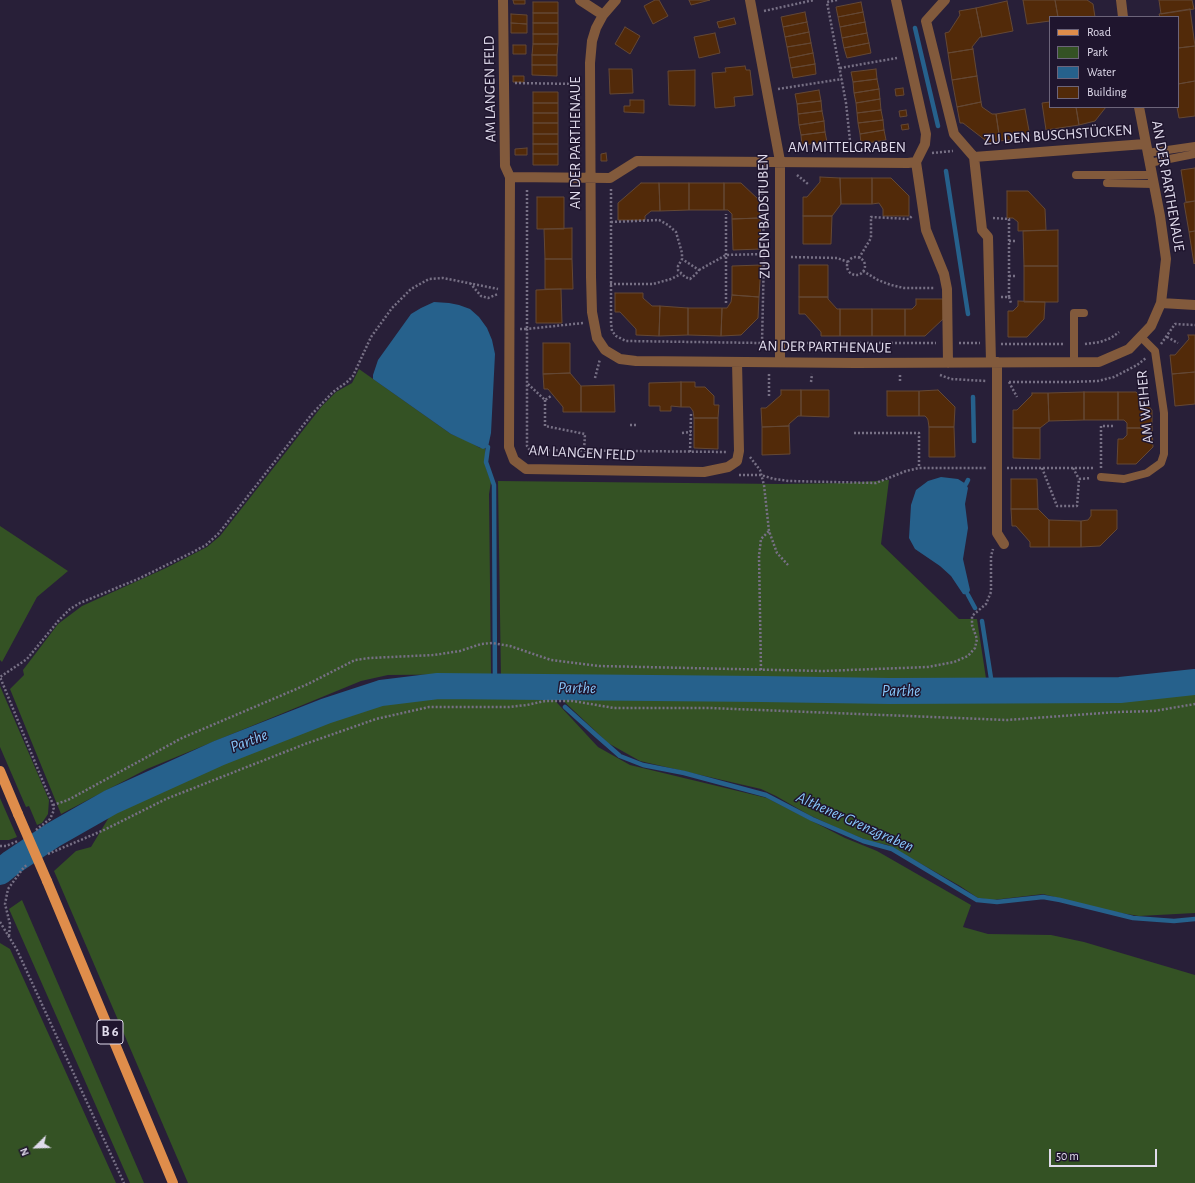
<!DOCTYPE html>
<meta charset="utf-8">
<style>
body{margin:0}
#map{position:relative;width:1195px;height:1183px;overflow:hidden;background:#281f38;font-family:"Alegreya Sans",sans-serif}
canvas{display:block}
.legend{position:absolute;left:1049px;top:16px;width:130px;height:92px;box-sizing:border-box;background:#1f152e;border:1px solid #6c647a;margin:0;padding:5px 7px;list-style:none;font-size:12px;color:#e0dbec}
.legend li{display:flex;align-items:center;gap:8px;height:20px}
.legend b{width:20px;border:1px solid #6c647a}
.north{position:absolute;left:16px;top:1127px;width:40px;height:40px;-webkit-text-stroke:3px #1f152e;paint-order:stroke;rotate:247deg;font-size:11px;font-weight:700;line-height:16px;text-align:center;color:#e0dbec}
.north::after{content:'';display:block;margin:auto;width:14px;height:18px;background:#e0dbec;clip-path:polygon(50% 0,100% 100%,50% 72%,0 100%)}
.scale{position:absolute;left:1049px;top:1149px;width:108px;height:18px;box-sizing:border-box;border:2px solid #e0dbec;border-top:0;padding-left:5px;font-size:12px;line-height:14px;white-space:nowrap;color:#e0dbec;-webkit-text-stroke:3px #1f152e;paint-order:stroke}
</style>
<div id="map">
<canvas width="1195" height="1183"></canvas>
<ul class="legend">
<li><b style="height:5px;background:#df8d4b"></b>Road</li>
<li><b style="height:11px;background:#345224"></b>Park</li>
<li><b style="height:11px;background:#26618c"></b>Water</li>
<li><b style="height:11px;background:#522a09"></b>Building</li>
</ul>
<div class="north">N</div>
<div class="scale">50 m</div>
</div>
<script>
const context = document.querySelector('canvas').getContext('2d');
context.lineJoin = 'round';
function paint(path, color) { context.fillStyle = color; context.fill(path, 'evenodd'); }
const toPath = rows => new Path2D(rows.map(r => 'M' + r).join(''));
function trace(path, color, width, dash) { context.strokeStyle = color; context.lineWidth = width; context.lineCap = dash ? 'butt' : 'round'; context.setLineDash(dash || []); context.stroke(path); }
function write(font, color, halo, rows, align = 'center') {
  context.font = font + ' "Alegreya Sans",sans-serif'; context.lineWidth = 3; context.setLineDash([]); context.textBaseline = 'middle'; context.strokeStyle = halo; context.fillStyle = color; for (const [text, x, y, turn = 0] of rows) {
    context.save(); context.translate(x, y); context.rotate((+turn || 0) * Math.PI / 180); context.textAlign = isNaN(turn) ? turn : align; if (halo) context.strokeText(text, 0, 0); context.fillText(text, 0, 0); context.restore();
  }
}
const green = toPath([
 [359,369,451,434,468,441,480,448,485,448,486,468,491,482,489,494,491,674,388,675,361,681,147,769,61,814,10,689,24,675,23,670,58,624,82,606,166,568,207,547,220,536,322,406,336,392,352,383],
 [889,480,881,544,959,619,977,619,987,685,501,681,498,481,780,484,848,483],
 [0,526,68,571,37,597,2,662,0,660],
 [0,686,49,800,48,814,42,823,37,825,29,806,26,807,0,747],
 [1195,686,1195,913,1139,916,1109,911,1043,894,993,900,978,898,960,886,888,845,869,841,844,831,809,815,776,796,761,789,640,761,608,743,554,692,740,693,1031,701,1128,697],
 [547,692,598,747,630,765,767,798,845,838,877,851,971,905,963,927,988,934,1051,935,1084,942,1195,975,1195,1183,188,1183,54,871,76,851,91,847,114,809,197,768,312,721,386,696],
 [0,798,17,837,9,840,0,840],
 [22,900,144,1183,130,1183,9,909],
 [0,943,10,949,116,1183,0,1183]
]);
const water = toPath([
 [434,302,449,303,459,305,470,309,479,317,487,328,492,340,495,354,491,433,488,447,483,449,451,434,373,379,373,375,378,360,411,314,421,308],
 [941,477,958,479,966,484,968,488,965,504,968,528,963,559,970,590,968,595,963,594,951,576,940,566,915,549,909,538,911,505,916,490,928,481]
]);
const stream = toPath([
 [915,28,938,126],
 [946,171,968,314],
 [973,397,974,441],
 [488,447,486,462,494,485,495,687],
 [966,484,968,480],
 [968,595,975,608],
 [982,621,993,691],
 [545,688,552,695],
 [565,707,596,735,620,756,643,765,684,773,766,795,812,819,863,841,892,849,977,900,997,902,1043,897,1060,900,1133,918,1174,921,1195,919]
]);
const river = toPath([
 [0,872,11,863,53,835,111,802,219,753,326,711,381,693,438,686,761,689,890,691,1120,690,1195,682]
]);
const building = toPath([
 [513,0,525,0,525,4,514,4,513,0],
 [655,0,659,0,668,16,653,24,644,6,655,0],
 [689,0,710,0,691,5,689,0],
 [1023,0,1055,0,1058,17,1050,17,1050,21,1027,24,1023,0],
 [1055,0,1087,0,1093,4,1095,17,1058,17,1055,0],
 [1159,0,1192,0,1194,9,1161,14,1159,0],
 [1007,1,1013,31,982,37,976,8,1007,1],
 [533,2,558,2,558,13,533,13,533,2],
 [861,2,863,12,838,17,836,7,861,2],
 [976,8,982,37,980,37,972,47,973,49,948,53,945,33,949,32,960,15,959,11,976,8],
 [1190,9,1195,46,1178,48,1178,17,1160,17,1159,14,1190,9],
 [805,12,807,22,783,27,781,17,805,12],
 [863,12,865,22,840,27,838,17,863,12],
 [533,13,558,13,558,23,533,23,533,13],
 [511,14,527,15,527,24,511,23,511,14],
 [734,18,736,24,719,28,717,22,734,18],
 [807,22,809,32,785,37,783,27,807,22],
 [865,22,867,33,842,38,840,27,865,22],
 [511,23,527,24,527,33,511,33,511,23],
 [533,23,558,23,558,34,533,34,533,23],
 [625,27,640,36,630,54,615,44,625,27],
 [809,32,811,43,787,47,785,37,809,32],
 [715,33,720,53,699,58,694,37,715,33],
 [867,33,869,43,844,48,842,38,867,33],
 [533,34,558,34,558,44,533,44,533,34],
 [811,43,813,53,789,58,787,47,811,43],
 [869,43,871,53,847,58,844,48,869,43],
 [533,44,558,44,557,55,532,55,533,44],
 [513,45,526,45,526,54,513,54,513,45],
 [1195,46,1195,81,1178,84,1178,48,1195,46],
 [973,49,977,76,952,80,948,53,973,49],
 [813,53,815,64,791,68,789,58,813,53],
 [532,55,557,55,557,65,532,65,532,55],
 [815,64,816,74,793,78,791,68,815,64],
 [532,65,557,65,557,76,532,75,532,65],
 [745,66,746,70,750,70,753,95,734,97,735,106,715,108,712,73,726,72,725,68,745,66],
 [609,69,632,69,633,93,610,94,609,69],
 [876,69,877,79,853,82,851,72,876,69],
 [695,70,695,106,669,105,668,71,695,70],
 [513,76,524,76,524,82,513,82,513,76],
 [977,76,981,102,957,107,952,80,977,76],
 [877,79,879,89,854,93,853,82,877,79],
 [1195,81,1195,116,1179,118,1177,107,1178,84,1195,81],
 [903,88,904,95,896,96,895,89,903,88],
 [879,89,880,99,856,103,854,93,879,89],
 [819,90,821,101,797,104,795,94,819,90],
 [533,92,558,92,558,103,533,103,533,92],
 [880,99,881,110,857,113,856,103,880,99],
 [630,100,644,100,644,113,624,112,624,106,630,106,630,100],
 [821,101,822,111,798,114,797,104,821,101],
 [981,102,982,107,992,114,996,114,1000,141,986,144,985,140,963,123,960,123,957,107,981,102],
 [1050,102,1050,107,1076,107,1079,125,1046,130,1042,103,1050,102],
 [533,103,558,103,558,113,533,113,533,103],
 [1076,107,1106,107,1095,121,1079,125,1076,107],
 [1025,109,1030,136,1000,141,996,114,1025,109],
 [881,110,883,120,858,123,857,113,881,110],
 [906,110,907,116,900,117,899,111,906,110],
 [822,111,824,121,799,125,798,114,822,111],
 [533,113,558,113,558,123,533,123,533,113],
 [883,120,884,130,860,134,858,123,883,120],
 [824,121,825,132,801,135,799,125,824,121],
 [533,123,558,123,558,134,533,134,533,123],
 [908,124,909,129,902,130,901,125,908,124],
 [884,130,886,140,861,144,860,134,884,130],
 [825,132,827,142,802,145,801,135,825,132],
 [533,134,558,134,558,144,533,144,533,134],
 [533,144,558,144,558,154,533,154,533,144],
 [527,148,527,155,515,155,515,149,527,148],
 [606,153,607,161,601,161,601,154,606,153],
 [533,154,558,154,558,165,533,165,533,154],
 [1195,168,1195,201,1186,202,1181,170,1195,168],
 [820,177,840,178,841,204,832,216,803,216,803,197,807,197,820,182,820,177],
 [840,178,872,178,872,204,841,204,840,178],
 [872,178,891,178,909,196,909,216,883,216,883,209,879,203,872,204,872,178],
 [641,183,659,183,660,211,651,211,645,216,645,220,618,220,618,203,641,183],
 [659,183,689,183,689,210,660,211,659,183],
 [689,183,724,183,724,210,689,210,689,183],
 [724,183,741,183,759,200,760,218,732,219,732,214,728,210,724,210,724,183],
 [1007,191,1028,191,1045,209,1046,230,1018,231,1018,222,1013,218,1007,218,1007,191],
 [537,197,564,197,564,229,537,229,537,197],
 [1195,201,1195,231,1189,232,1184,203,1195,201],
 [803,216,832,216,831,244,803,244,803,216],
 [760,218,761,249,733,250,732,219,760,218],
 [572,228,572,259,545,259,544,229,572,228],
 [1058,230,1058,266,1024,266,1023,231,1058,230],
 [1195,231,1195,263,1194,264,1189,232,1195,231],
 [545,259,572,259,573,289,545,289,545,259],
 [761,265,759,297,732,295,732,266,761,265],
 [799,265,828,265,828,297,799,297,799,265],
 [1024,266,1058,266,1058,302,1024,302,1024,266],
 [561,289,562,323,536,323,536,290,561,289],
 [615,293,643,293,643,298,652,306,660,306,659,336,636,335,636,329,620,312,615,312,615,293],
 [732,295,759,297,758,318,741,335,721,336,722,308,727,308,731,302,732,295],
 [799,297,828,297,828,299,837,309,840,309,840,336,821,336,821,332,805,314,799,314,799,297],
 [916,299,943,299,943,319,925,336,905,336,905,309,912,309,916,305,916,299],
 [1018,301,1045,302,1044,319,1027,337,1008,337,1008,311,1013,311,1018,306,1018,301],
 [660,306,688,308,688,335,659,336,660,306],
 [688,308,722,308,721,336,688,335,688,308],
 [840,309,872,309,872,336,840,336,840,309],
 [872,309,905,309,905,336,872,336,872,309],
 [1188,335,1195,335,1195,372,1172,374,1170,355,1175,355,1189,339,1188,335],
 [543,343,570,343,570,373,543,374,543,343],
 [1195,372,1195,404,1175,406,1172,374,1195,372],
 [570,373,581,386,581,412,563,412,563,407,548,389,544,389,543,374,570,373],
 [681,382,695,382,695,387,705,387,714,396,714,405,719,405,718,418,694,418,693,411,690,407,681,407,681,382],
 [681,382,681,407,671,406,671,411,660,411,660,406,649,406,649,383,681,382],
 [614,385,615,412,581,412,581,386,614,385],
 [781,390,801,390,801,416,798,416,789,424,789,426,762,427,761,408,766,408,781,395,781,390],
 [801,390,829,390,829,417,801,416,801,390],
 [938,390,955,407,954,427,929,427,928,420,927,418,925,416,919,416,919,391,938,390],
 [887,391,919,391,919,416,887,416,887,391],
 [1084,392,1118,392,1118,420,1084,420,1084,392],
 [1084,392,1084,420,1049,421,1048,393,1084,392],
 [1118,392,1136,392,1152,410,1152,428,1127,428,1127,423,1124,420,1118,420,1118,392],
 [1032,393,1048,393,1049,421,1040,428,1013,428,1013,410,1017,410,1032,395,1032,393],
 [694,418,718,418,718,449,694,448,694,418],
 [789,426,790,454,762,455,762,427,789,426],
 [929,427,954,427,955,457,929,457,929,427],
 [1013,428,1040,428,1040,459,1013,458,1013,428],
 [1127,428,1152,428,1153,447,1136,464,1117,464,1118,439,1123,439,1127,435,1127,428],
 [1011,479,1037,479,1038,509,1011,509,1011,479],
 [1011,509,1038,509,1049,520,1049,547,1030,547,1030,542,1016,526,1012,526,1011,509],
 [1091,510,1117,510,1117,529,1100,546,1081,547,1081,521,1088,520,1091,516,1091,510],
 [1049,520,1081,521,1081,547,1049,547,1049,520]
]);
const path = toPath([
 [837,0,827,2,846,103,851,150],
 [764,11,814,0],
 [840,68,897,58],
 [515,83,578,84],
 [778,89,842,79],
 [932,153,953,151],
 [797,175,808,184],
 [611,189,611,323,612,331,616,336,626,341,762,343,764,254,762,174],
 [993,218,1009,219,1009,297,1000,297],
 [611,222,659,220,668,225,676,232,682,253,682,259,678,266,678,270,685,277,690,279,695,275,699,270,682,259],
 [1009,241,1017,241],
 [791,257,837,258,848,262],
 '847 266a9 9 0 1 1 18 0a9 9 0 1 1-18 0Z',
 [859,258,871,238,871,217,909,219,912,216],
 [699,270,726,255,764,254],
 [863,271,878,280,891,285,904,288,935,288],
 [1009,276,1016,276],
 [470,283,481,296,488,298,498,294],
 [610,284,653,284,671,279,681,274],
 [1009,297,1011,303],
 [726,303,726,214],
 [583,323,527,329,527,446,529,449,532,450,727,452],
 [520,329,527,329,527,188],
 [1167,337,1178,343],
 [791,343,936,343],
 [959,343,980,343],
 [1001,344,1064,344],
 [1085,344,1100,342,1111,338,1119,332],
 [1161,344,1175,324,1195,325],
 [769,374,769,396],
 [900,375,900,381],
 [940,375,951,379,986,381],
 [595,378,600,359],
 [811,382,812,374],
 [1009,382,1070,382,1098,381,1114,377,1137,365,1146,358],
 [1009,382,1017,397],
 [528,384,545,400,551,396],
 [545,400,545,426,585,434,584,451],
 [630,425,636,425],
 [682,433,691,432],
 [854,433,919,433,919,468],
 [690,452,691,414],
 [750,457,760,470,764,485,769,531,777,553,788,565],
 [1007,468,1094,468],
 [1042,468,1057,506,1077,506,1079,479,1091,478],
 [1073,468,1079,479],
 [1101,468,1101,426,1115,426],
 [739,475,761,475,774,479,789,481,876,483,906,471,919,468,986,468],
 [761,670,759,556,761,539,769,531],
 [53,805,68,800,182,738,308,684,355,660,370,658,434,655,460,651,481,644,492,643,510,646,551,660,599,666,823,671,928,667,954,662,968,656,975,648,977,639,972,625,972,616,986,604,991,592,991,556,993,549],
 [36,830,50,819,54,810,52,802,44,784,0,677,27,659,59,620,70,609,80,603,138,579,193,552,206,545,219,533,312,414,333,392,347,382,353,376,371,337,392,308,411,289,429,279,443,278,498,289],
 [0,846,6,846,18,841],
 [48,854,104,830,166,799,305,744,376,719,429,707,509,707,527,705,545,701,573,701,614,708,710,708,1007,720,1117,712,1154,711,1195,704],
 [0,922,17,950,124,1183],
 [9,936,10,924,5,904,8,889,24,867,27,865]
]);
const lane = toPath([
 [1147,153,1195,146],
 [1149,163,1195,154],
 [1076,175,1151,175],
 [1107,183,1153,184],
 [1074,362,1074,313,1084,313],
 [1101,477,1124,479,1147,473,1161,463,1164,454,1164,413,1155,351,1141,337]
]);
const street = toPath([
 [503,0,505,166,510,177],
 [580,0,603,15],
 [616,0,603,15,596,28,592,41,590,63,591,277,592,312,597,338,605,350,620,359,636,361,855,363,1099,362,1129,349,1151,326,1161,303,1166,259,1160,216,1139,107],
 [750,0,780,161,780,361],
 [896,0,926,134,925,144,916,162,926,230,944,274,947,289,948,363],
 [945,0,926,21,954,134,974,157,982,230,988,237,991,362],
 [1121,0,1123,17],
 [974,157,1145,144],
 [1161,303,1195,305],
 [737,362,739,451,737,461,728,467,704,472,526,469,514,460,509,447,510,177,610,178,637,161,908,163,916,162],
 [997,362,997,533,1004,544]
]);
const primary = toPath([
 [0,771,18,814],
 [47,881,173,1183]
]);
const primaryBridge = toPath([
 [18,814,47,881]
]);
const shields = [
 [110,1032,26]
];
const shieldNames = [
 ["B 6",110,1032]
];
const streetNames = [
 ["AM LANGEN FELD",490,89,-91],
 ["ZU DEN BUSCHSTÜCKEN",1058,135,-4],
 ["AN DER PARTHENAUE",575,143,-90],
 ["AM MITTELGRABEN",847,147],
 ["AN DER PARTHENAUE",1168,186,80],
 ["ZU DEN BADSTUBEN",764,216,-91],
 ["AN DER PARTHENAUE",825,347,1],
 ["AM WEIHER",1145,407,-95],
 ["AM LANGEN FELD",582,453,3]
];
const waterNames = [
 ["Parthe",577,688,1],
 ["Parthe",901,691],
 ["Parthe",249,741,-21],
 ["Althener Grenzgraben",855,822,24]
];
paint(green, '#345224');
paint(water, '#26618c');
trace(stream, '#26618c', 4.5);
trace(river, '#26618c', 26);
paint(building, '#522a09');
trace(building, '#644835', 1);
trace(path, '#777085', 2.5, [2, 2]);
trace(lane, '#825a3c', 8);
trace(street, '#825a3c', 10);
trace(primary, '#df8d4b', 10);
trace(primaryBridge, '#df8d4b', 10);
for (const [x, y, w] of shields) { const box = new Path2D(); box.roundRect(x - w / 2, y - 12, w, 24, 3); context.fillStyle = '#1f152e'; context.fill(box); trace(box, '#e0dbec', 1); }
write('bold 14px', '#e0dbec', null, shieldNames);
write('15px', '#e0dbec', '#1f152e', streetNames);
write('italic 16px', '#87c7fa', '#1f152e', waterNames);
</script>
